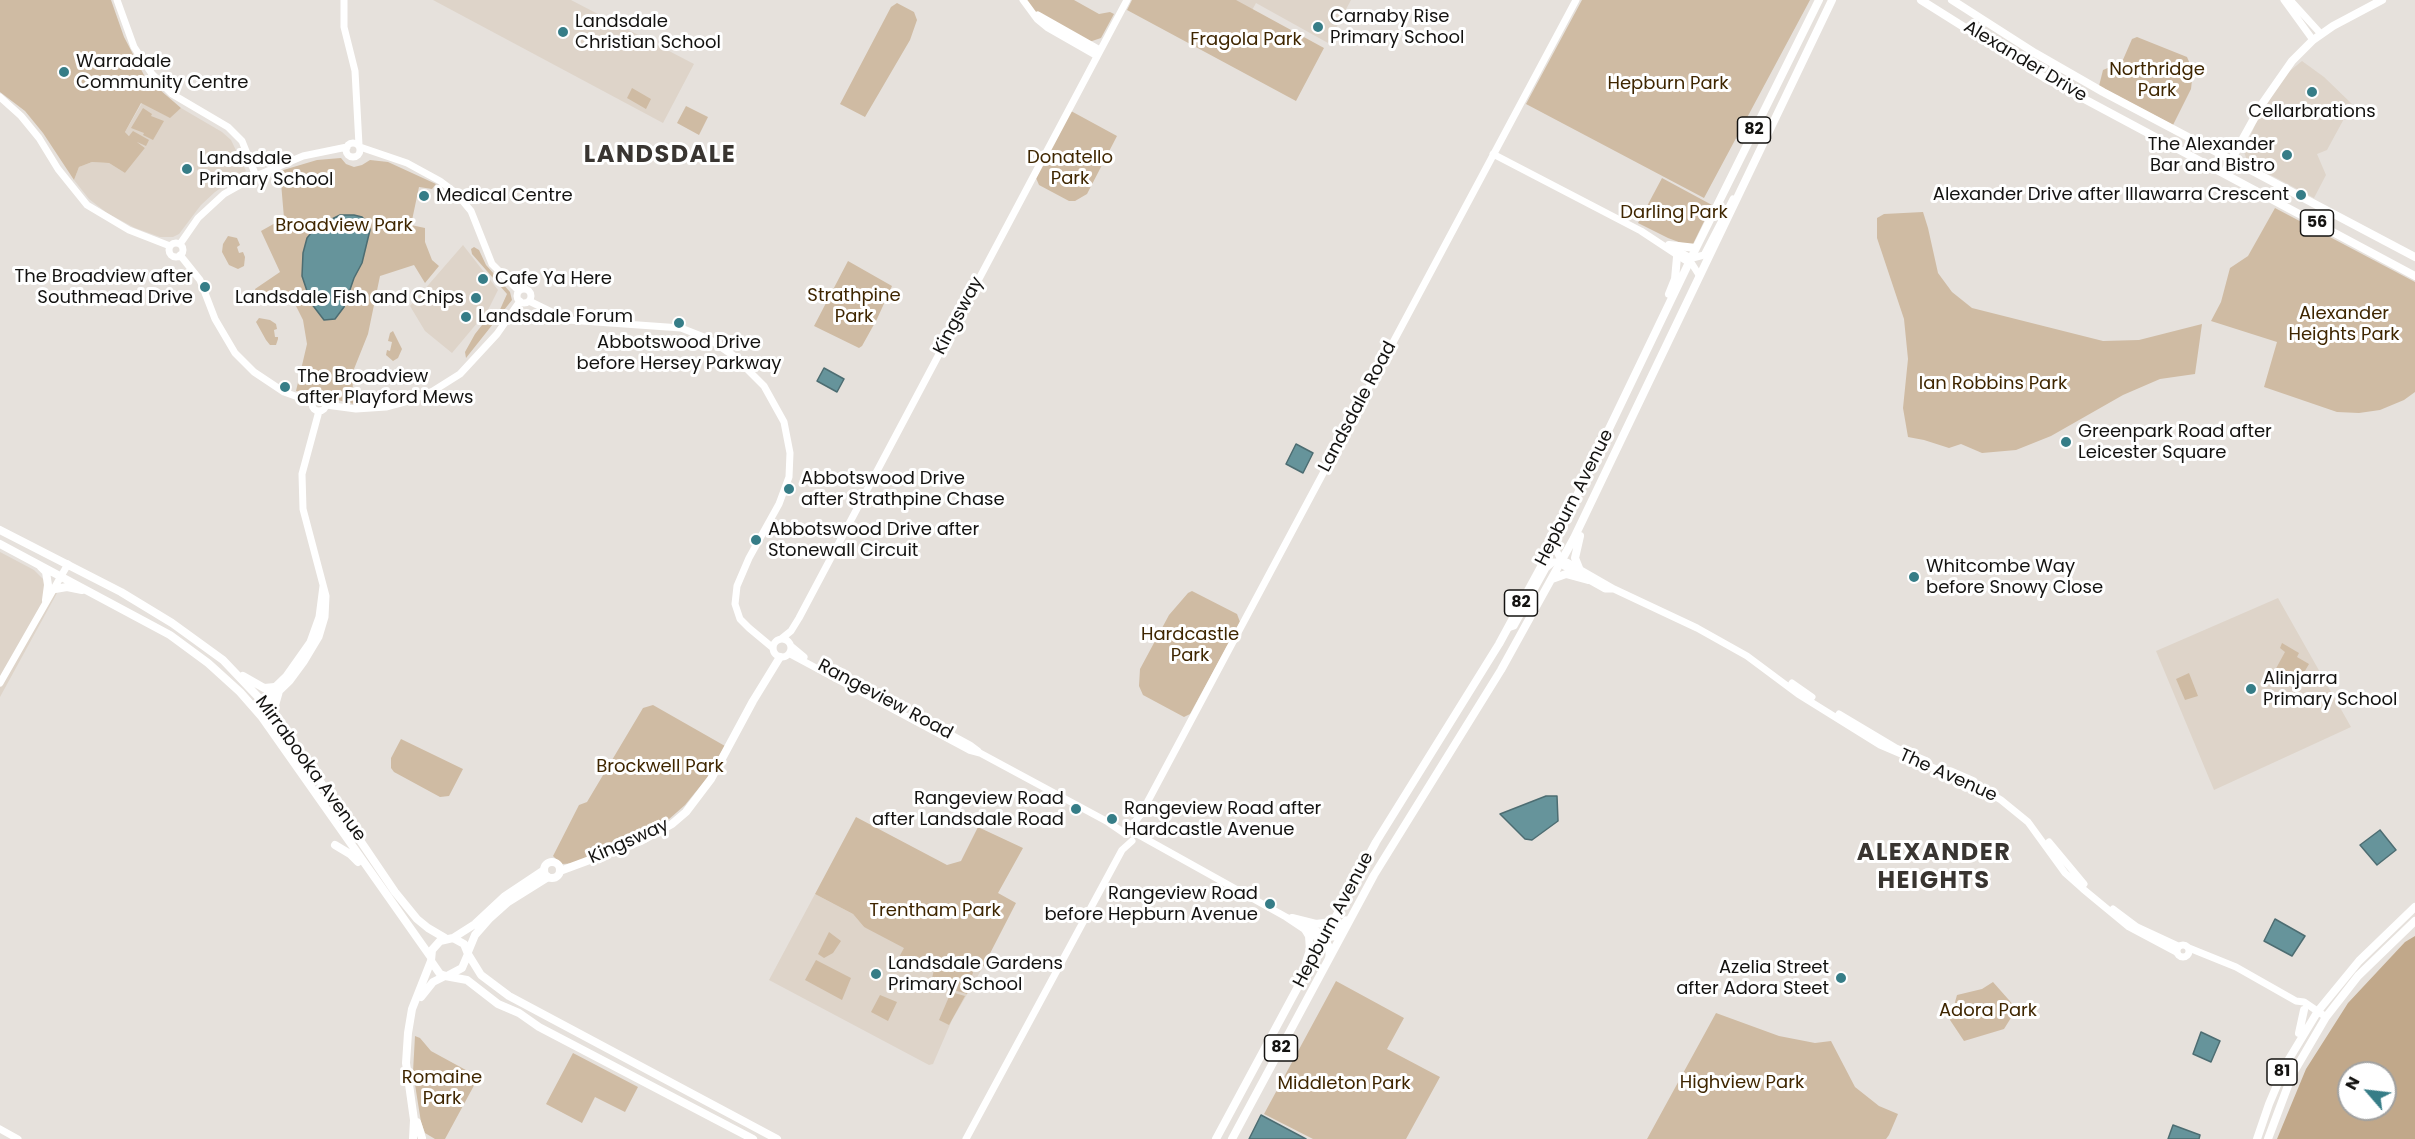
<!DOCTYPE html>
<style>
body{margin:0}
#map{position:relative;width:2415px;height:1139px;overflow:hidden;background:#e6e1dc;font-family:Poppins,sans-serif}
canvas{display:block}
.north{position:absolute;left:2337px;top:1061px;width:60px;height:60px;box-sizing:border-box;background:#fff;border:2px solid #a1a1a0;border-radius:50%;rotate:298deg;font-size:16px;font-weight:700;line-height:24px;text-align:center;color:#141311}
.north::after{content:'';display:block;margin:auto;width:21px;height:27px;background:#367d87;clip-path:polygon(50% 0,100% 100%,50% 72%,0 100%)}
</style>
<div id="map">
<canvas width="2415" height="1139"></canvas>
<div class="north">N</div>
</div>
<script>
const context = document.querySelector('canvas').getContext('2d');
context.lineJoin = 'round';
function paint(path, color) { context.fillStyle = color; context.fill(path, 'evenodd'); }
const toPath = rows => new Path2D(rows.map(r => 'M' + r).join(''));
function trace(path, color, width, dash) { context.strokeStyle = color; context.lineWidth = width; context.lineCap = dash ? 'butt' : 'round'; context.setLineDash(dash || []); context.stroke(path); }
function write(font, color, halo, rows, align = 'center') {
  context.font = font + ' Poppins,sans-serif'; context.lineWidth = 6; context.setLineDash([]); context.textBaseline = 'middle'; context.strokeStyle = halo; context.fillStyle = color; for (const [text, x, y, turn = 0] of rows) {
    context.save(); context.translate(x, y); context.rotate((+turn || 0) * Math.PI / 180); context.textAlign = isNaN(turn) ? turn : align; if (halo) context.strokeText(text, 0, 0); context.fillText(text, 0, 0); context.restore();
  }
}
const built = toPath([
 [433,0,571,0,694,64,663,123],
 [1229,0,1351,0,1328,43,1256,3,1251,12],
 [2302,61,2324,77,2352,104,2327,150,2317,154,2326,175,2314,198,2248,163,2244,152,2255,125,2277,87,2286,74],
 [142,103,169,117,181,108,222,132,231,140,246,171,215,192,201,205,179,234,173,237,160,237,135,228,107,213,89,199,74,180,79,167,92,162,109,163,125,173,145,148,125,132],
 [463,245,498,290,488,310,452,353,425,331,410,306],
 [0,552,34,570,57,593,0,697],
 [2278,598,2351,727,2214,790,2156,651],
 [815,894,853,914,864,927,983,967,952,1020,933,1064,929,1065,769,980]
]);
const green = toPath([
 [0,0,111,0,124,37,145,77,181,108,170,118,141,103,125,132,129,136,133,131,149,140,146,146,137,142,145,148,125,173,109,163,92,162,79,167,74,180,43,133,25,111,0,92],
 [1023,0,1074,0,1099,14,1110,12,1114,14,1101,38,1089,42,1031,10],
 [1132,0,1236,0,1324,48,1296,101,1127,10],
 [1582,0,1810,0,1704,198,1526,104],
 [897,3,914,12,917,20,910,40,865,117,840,104,891,7],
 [2137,37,2187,57,2193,71,2191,89,2173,125,2099,86,2103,70,2122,62,2132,39],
 [632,88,651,99,646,109,627,98],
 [686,106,708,117,699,135,677,123],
 [143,108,152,114,151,116,164,121,153,140,143,135,144,133,131,128],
 [1071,111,1117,136,1087,194,1075,201,1069,201,1039,185,1036,178],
 [341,158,346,164,354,167,362,165,370,160,388,162,436,184,432,189,419,187,411,225,425,228,425,242,432,260,439,266,425,283,414,265,380,276,368,334,352,374,354,404,333,399,322,391,311,394,296,391,307,344,303,320,289,292,282,296,258,298,255,289,280,272,261,231,284,218,280,171,317,160],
 [1662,178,1712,205,1693,244,1684,244,1668,238,1638,223],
 [2275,208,2415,282,2415,392,2404,400,2380,410,2359,413,2337,412,2264,387,2277,342,2211,321,2221,302,2230,268,2248,256],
 [1923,212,1928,228,1938,273,1952,292,1972,308,2103,341,2139,340,2202,324,2195,374,2160,379,2123,395,2051,436,2016,450,1982,453,1961,444,1949,448,1924,440,1908,437,1903,408,1908,359,1904,319,1877,238,1877,218,1884,214],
 [228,236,237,238,240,245,237,247,239,253,243,252,245,257,244,266,238,269,229,265,222,252,223,244],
 [474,247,479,250,486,265,510,292,512,300,466,358,465,352,475,334,493,311,498,314,507,294,472,254,471,249],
 [848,261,892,286,877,319,862,346,859,348,814,326],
 [259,318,270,320,276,324,277,329,274,330,275,337,278,337,278,339,276,345,270,345,266,340,256,322],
 [393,331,402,349,398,358,393,361,386,355,387,350,390,351,392,342,388,341,390,333],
 [1192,591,1237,614,1240,622,1190,714,1184,717,1143,695,1139,686,1140,669,1169,615,1188,593],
 [2282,643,2299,653,2297,657,2309,664,2296,686,2273,674,2285,652,2280,648],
 [2189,673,2198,696,2185,700,2176,679],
 [653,705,725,746,707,778,685,805,668,820,581,863,561,864,553,856,579,805,587,802,643,708],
 [401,739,463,769,449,796,440,797,394,772,391,768,391,758],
 [856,817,947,865,961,861,978,827,1023,848,998,893,1016,903,983,967,975,965,967,994,931,983,935,965,911,958,909,964,900,972,892,970,904,948,864,927,853,914,815,894],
 [829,932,841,941,833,953,824,958,818,954],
 [816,960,851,978,842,1000,805,980],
 [1336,981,1404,1018,1387,1049,1440,1077,1406,1139,1313,1139,1264,1114],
 [1993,982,2016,1008,2014,1013,2004,1029,1964,1041,1950,1020,1957,995,1982,989],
 [951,992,965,996,949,1025,939,1020],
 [880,995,897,1002,888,1021,871,1012],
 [1716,1013,1779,1036,1815,1043,1831,1041,1855,1087,1879,1106,1898,1114,1889,1135,1886,1139,1647,1139],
 [415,1036,420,1038,431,1051,475,1075,477,1080,445,1139,435,1139,425,1133,421,1122,413,1072],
 [573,1053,638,1087,625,1112,595,1097,582,1123,546,1104]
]);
const forest = toPath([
 [2415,936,2415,1139,2277,1139,2306,1069,2348,1003,2405,942],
 [2349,1073,2385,1073,2385,1109,2349,1109]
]);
const water = toPath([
 [340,215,354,215,362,217,368,223,370,230,362,263,354,278,344,307,335,319,324,320,311,303,302,276,303,253,307,238,316,227,340,215],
 [824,368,844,379,837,392,817,381,824,368],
 [1296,444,1313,453,1303,473,1286,464,1296,444],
 [1546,796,1557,796,1558,821,1532,840,1525,839,1500,814,1546,796],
 [2380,830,2396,850,2377,865,2360,845,2380,830],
 [2275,919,2305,936,2292,956,2264,941,2275,919],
 [2201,1032,2220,1041,2211,1062,2193,1054,2201,1032],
 [1261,1115,1306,1139,1249,1139,1261,1115],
 [2173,1125,2200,1135,2199,1139,2168,1139,2173,1125]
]);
const minor = toPath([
 [117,0,134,47,152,74,172,94,228,127,242,141,256,176],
 [344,0,344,27,355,71,359,145],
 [1023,0,1037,19,1048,28,1097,56],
 [2284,0,2313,40],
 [2290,0,2321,34],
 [1038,15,1100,50],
 [0,97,21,116,39,138,58,169,87,205,129,230,170,246],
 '346 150a7 7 0 1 1 14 0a7 7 0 1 1-14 0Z',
 [360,147,407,163,440,181,456,193,471,211,492,264,519,291],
 [1493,154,1641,231,1685,260,1704,255,1733,199],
 '169 250a7 7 0 1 1 14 0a7 7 0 1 1-14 0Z',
 [180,244,198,218,224,194,256,176,303,156,347,147],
 [1670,246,1687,256,1699,275],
 [180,255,200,280,215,319,235,353,254,372,284,392,312,402],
 '517 296a7 7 0 1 1 14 0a7 7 0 1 1-14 0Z',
 [529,301,568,320,681,328,709,339,734,356,764,386,784,422,790,453,789,477,779,504,749,558,737,586,735,604,740,619,749,628,773,648],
 '312 404a7 7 0 1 1 14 0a7 7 0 1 1-14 0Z',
 [326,405,356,409,386,407,412,400,433,391,460,374,497,334,520,301],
 [1555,541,1557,552,1564,566,1605,589,1614,589],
 [1508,628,1514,626,1546,568,1553,562,1567,562,1614,589,1697,628,1747,656,1798,694,1880,745,1983,789,2001,800,2028,822,2065,873,2083,889,2129,927,2176,952],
 '773 648a9 9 0 1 1 18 0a9 9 0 1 1-18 0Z',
 [781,639,791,631,799,618,1127,0],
 [792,647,804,657],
 [790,654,969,750,980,753,1108,822,1124,833],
 [0,683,68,564],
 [1792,683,1812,697],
 [258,703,286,676,310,642,319,617,323,586],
 [262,708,290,681,304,662,319,637,325,617,326,596,303,509,302,474,319,411],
 [273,714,279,693],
 [1839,714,1896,748,1927,761],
 [946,732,970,745,978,751],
 [1951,771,1974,781],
 [1131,827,1141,814,1576,0],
 [1137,834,1286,917,1316,937,1333,937,1346,920],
 [2049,842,2084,884],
 [2113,909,2137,927,2178,946],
 [1302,923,1319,932,1323,937,1329,946,1329,958],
 '2177 951a6 6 0 1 1 12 0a6 6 0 1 1-12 0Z',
 [2189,948,2236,967,2296,1001,2304,1002,2326,1017],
 [0,1129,18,1139],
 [966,1139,1122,850,1132,841]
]);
const major = toPath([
 [1921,0,2045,78,2415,276],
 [1952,0,2035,53,2103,92,2415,257],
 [2209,145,2225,148,2235,142],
 [2224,173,2262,104,2292,61,2313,40,2333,26,2382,0],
 [1669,245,1696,248],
 [1669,294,1675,279,1677,257],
 [0,530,121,592,172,623,223,660,261,700,288,734,395,892,417,919,428,928,445,938],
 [0,544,170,635,208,663,240,692,261,716,430,956],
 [41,567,46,572,48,585,46,600],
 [1579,568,1575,558,1580,536],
 [1552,579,1566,574,1588,580],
 [55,589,67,587,82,590],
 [243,676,264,688,275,687],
 [335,845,350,854,358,862],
 '544 870a8 8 0 1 1 16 0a8 8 0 1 1-16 0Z',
 [560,871,641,841,672,824,686,812,711,779,753,701,780,657],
 [1292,918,1316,924,1331,922],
 [453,938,475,924,505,896,544,870],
 [468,952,475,935,489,919,508,902,548,877],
 [468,954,481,975,509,996,777,1139],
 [1306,962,1310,950,1309,936,1306,931],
 [447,976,462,968,468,954,464,944,453,938,440,941,432,950,431,961,440,974,445,976,467,980,498,1004,519,1013,539,1027,753,1139],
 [421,997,433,982,445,976],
 [2299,1033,2304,1010],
 [417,1122,422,1138],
 [413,1139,414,1120,406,1063,408,1033,412,1009,431,961],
 [1216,1139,1376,842,1499,644,1555,541,1696,248,1819,0],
 [1232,1139,1374,875,1501,670,1574,538,1832,0],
 [2257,1139,2269,1104,2286,1064,2318,1011,2359,961,2415,907],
 [2268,1139,2292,1075,2326,1017,2358,976,2415,921]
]);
const markers = [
 [1318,27,6,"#367d87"],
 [563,32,6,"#367d87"],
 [64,72,6,"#367d87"],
 [2312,92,6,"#367d87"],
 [2287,155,6,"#367d87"],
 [187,169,6,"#367d87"],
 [2301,195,6,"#367d87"],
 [424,196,6,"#367d87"],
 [483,279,6,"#367d87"],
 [205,287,6,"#367d87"],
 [476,298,6,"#367d87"],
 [466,317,6,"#367d87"],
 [679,323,6,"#367d87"],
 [285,387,6,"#367d87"],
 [2066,442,6,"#367d87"],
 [789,489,6,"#367d87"],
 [756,540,6,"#367d87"],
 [1914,577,6,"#367d87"],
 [2251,689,6,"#367d87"],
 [1076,809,6,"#367d87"],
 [1112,819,6,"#367d87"],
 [1270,904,6,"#367d87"],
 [876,974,6,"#367d87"],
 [1841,978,6,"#367d87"]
];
const shields = [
 [1754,130,33],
 [2317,223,33],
 [1521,603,33],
 [1281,1048,33],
 [2282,1072,30]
];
const shieldNames = [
 ["82",1754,130],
 ["56",2317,223],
 ["82",1521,603],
 ["82",1281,1048],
 ["81",2282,1072]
];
const poiNames = [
 ["Carnaby Rise",1330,17],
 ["Primary School",1330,38],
 ["Landsdale",575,22],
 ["Christian School",575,43],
 ["Warradale",76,62],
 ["Community Centre",76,83],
 ["Cellarbrations",2312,112,"center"],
 ["The Alexander",2275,145,"right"],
 ["Bar and Bistro",2275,166,"right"],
 ["Landsdale",199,159],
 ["Primary School",199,180],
 ["Alexander Drive after Illawarra Crescent",2289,195,"right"],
 ["Medical Centre",436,196],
 ["The Broadview after",193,277,"right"],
 ["Southmead Drive",193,298,"right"],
 ["Cafe Ya Here",495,279],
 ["Landsdale Fish and Chips",464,298,"right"],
 ["Landsdale Forum",478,317],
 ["Abbotswood Drive",679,343,"center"],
 ["before Hersey Parkway",679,364,"center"],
 ["The Broadview",297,377],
 ["after Playford Mews",297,398],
 ["Greenpark Road after",2078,432],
 ["Leicester Square",2078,453],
 ["Abbotswood Drive",801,479],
 ["after Strathpine Chase",801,500],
 ["Abbotswood Drive after",768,530],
 ["Stonewall Circuit",768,551],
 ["Whitcombe Way",1926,567],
 ["before Snowy Close",1926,588],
 ["Alinjarra",2263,679],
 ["Primary School",2263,700],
 ["Rangeview Road",1064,799,"right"],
 ["after Landsdale Road",1064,820,"right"],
 ["Rangeview Road after",1124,809],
 ["Hardcastle Avenue",1124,830],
 ["Rangeview Road",1258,894,"right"],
 ["before Hepburn Avenue",1258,915,"right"],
 ["Landsdale Gardens",888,964],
 ["Primary School",888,985],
 ["Azelia Street",1829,968,"right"],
 ["after Adora Steet",1829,989,"right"]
];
const parkNames = [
 ["Fragola Park",1246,40],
 ["Northridge",2157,70],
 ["Park",2157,91],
 ["Hepburn Park",1668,84],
 ["Donatello",1070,158],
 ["Park",1070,179],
 ["Darling Park",1674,213],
 ["Broadview Park",344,226],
 ["Strathpine",854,296],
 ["Park",854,317],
 ["Alexander",2344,314],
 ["Heights Park",2344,335],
 ["Ian Robbins Park",1993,384],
 ["Hardcastle",1190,635],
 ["Park",1190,656],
 ["Brockwell Park",660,767],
 ["Trentham Park",935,911],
 ["Adora Park",1988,1011],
 ["Romaine",442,1078],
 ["Park",442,1099],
 ["Highview Park",1742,1083],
 ["Middleton Park",1344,1084]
];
const streetNames = [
 ["Alexander Drive",2025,62,31],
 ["Kingsway",959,316,-62],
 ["Landsdale Road",1358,407,-62],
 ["Hepburn Avenue",1575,498,-63],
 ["Rangeview Road",885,700,28],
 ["Mirrabooka Avenue",310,769,54],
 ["The Avenue",1948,776,24],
 ["Kingsway",629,842,-24],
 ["Hepburn Avenue",1334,920,-62]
];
const districtNames = [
 ["LANDSDALE",660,156],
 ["ALEXANDER",1934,854],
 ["HEIGHTS",1934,882]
];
paint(built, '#ded4c9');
paint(green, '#cfbba3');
paint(forest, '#c1a88a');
paint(water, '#66949b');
trace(water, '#4d6d72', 1.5);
trace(minor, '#fff', 7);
trace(major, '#fff', 8);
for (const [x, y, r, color] of markers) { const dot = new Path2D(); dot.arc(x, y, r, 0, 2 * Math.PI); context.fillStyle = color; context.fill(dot); trace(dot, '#fff', 2); }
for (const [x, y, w] of shields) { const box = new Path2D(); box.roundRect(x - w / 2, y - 13, w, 26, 4.5); context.fillStyle = '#fff'; context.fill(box); trace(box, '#141311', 1.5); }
write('bold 16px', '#141311', null, shieldNames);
write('18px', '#141311', '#fff', poiNames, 'left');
write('18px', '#3f2600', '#fff', parkNames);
write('18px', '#141311', '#fff', streetNames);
context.letterSpacing = '1.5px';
write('bold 24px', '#393531', '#fff', districtNames);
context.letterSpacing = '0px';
</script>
